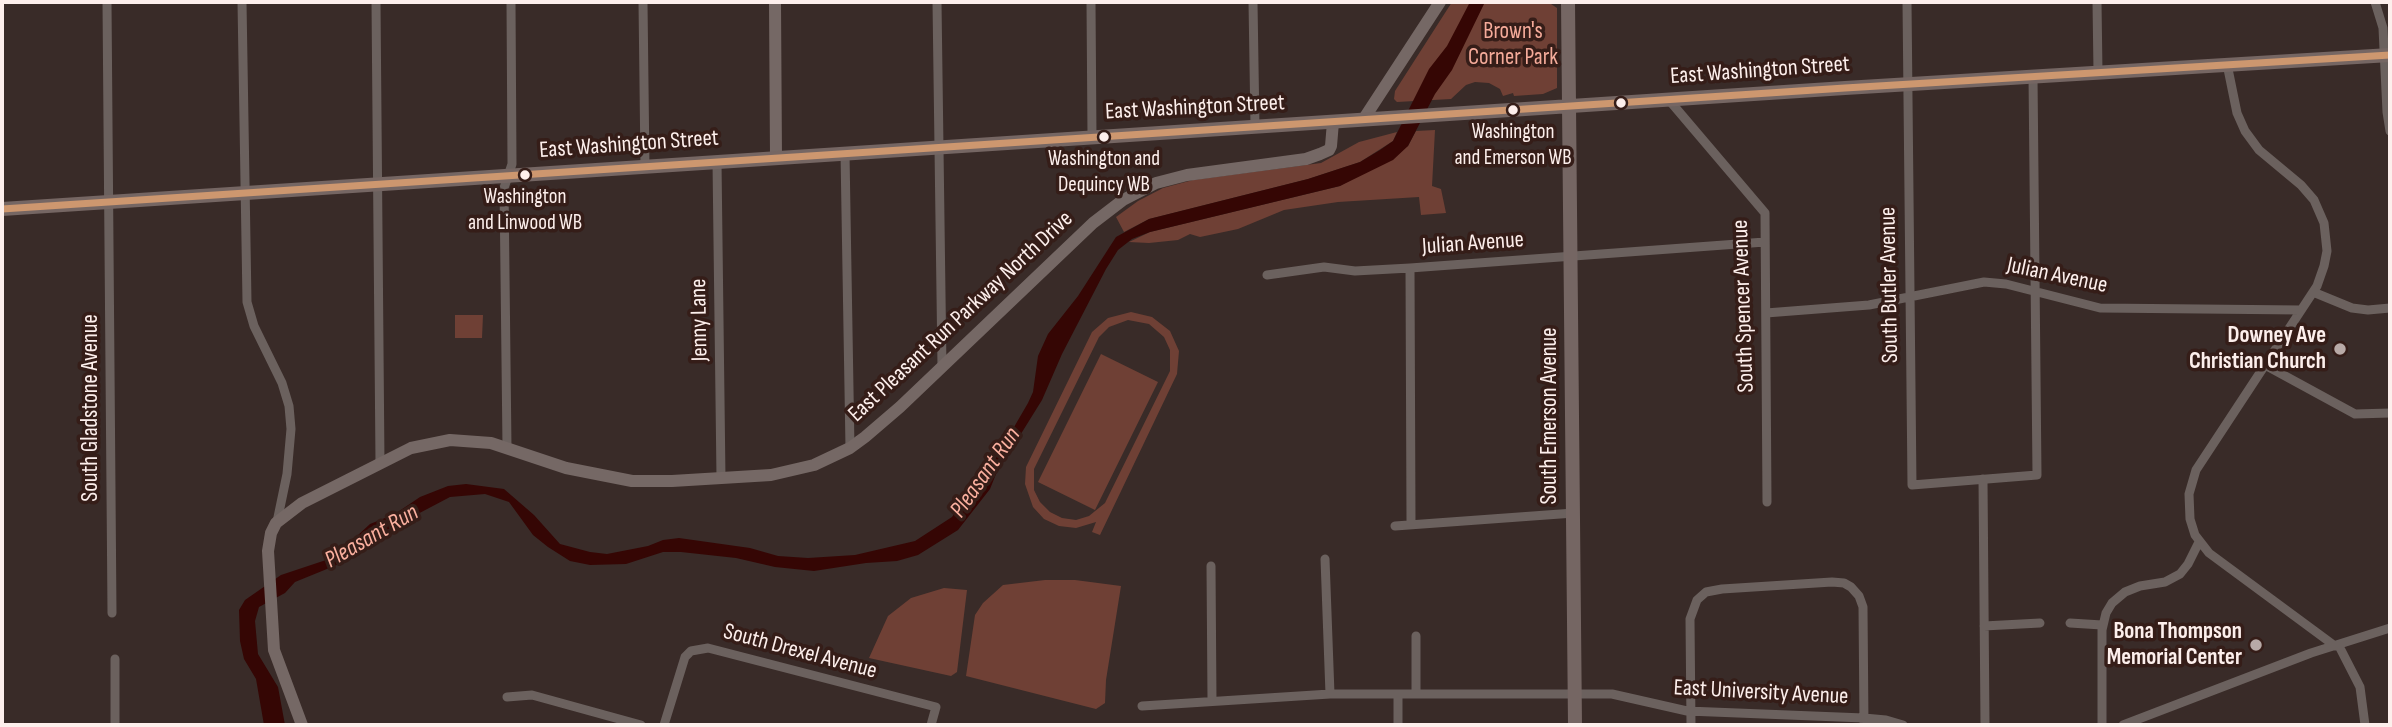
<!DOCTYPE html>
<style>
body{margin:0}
#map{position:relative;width:2392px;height:727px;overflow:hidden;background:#392b28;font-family:"Sofia Sans Condensed",sans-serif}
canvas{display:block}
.frame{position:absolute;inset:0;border:4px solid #fdefec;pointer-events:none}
</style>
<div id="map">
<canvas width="2392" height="727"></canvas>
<div class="frame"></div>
</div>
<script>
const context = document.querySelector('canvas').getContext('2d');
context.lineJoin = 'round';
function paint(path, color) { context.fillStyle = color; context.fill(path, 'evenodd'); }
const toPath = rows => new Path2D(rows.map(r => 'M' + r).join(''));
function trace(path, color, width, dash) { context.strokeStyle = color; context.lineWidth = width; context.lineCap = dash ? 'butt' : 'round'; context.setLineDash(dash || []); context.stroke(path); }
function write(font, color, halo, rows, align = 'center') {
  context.font = font + ' "Sofia Sans Condensed",sans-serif'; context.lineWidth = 7; context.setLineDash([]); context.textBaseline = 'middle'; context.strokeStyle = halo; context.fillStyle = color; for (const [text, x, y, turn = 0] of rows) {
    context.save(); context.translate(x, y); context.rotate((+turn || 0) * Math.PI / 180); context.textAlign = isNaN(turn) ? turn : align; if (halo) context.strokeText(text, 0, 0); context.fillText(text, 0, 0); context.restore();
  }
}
const green = toPath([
 [1452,2,1553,2,1551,4,1557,8,1557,88,1543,94,1514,96,1513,93,1503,96,1500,89,1489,83,1475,82,1466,85,1451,99,1397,102,1394,99,1395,91],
 [1435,130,1432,186,1441,189,1446,213,1421,215,1419,197,1338,202,1284,210,1238,229,1200,237,1190,234,1178,240,1149,243,1129,242,1150,232,1340,186,1408,146,1416,131],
 [1397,132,1393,141,1360,162,1308,179,1149,219,1124,232,1116,217,1138,201,1163,188,1193,180,1321,163,1359,142],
 [1131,312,1152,317,1170,331,1179,351,1177,374,1100,535,1092,532,1096,522,1076,528,1059,526,1044,519,1033,507,1025,484,1026,467,1092,332,1108,318],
 [1128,320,1149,324,1164,337,1170,350,1170,371,1105,503,1089,516,1076,520,1062,518,1050,512,1040,502,1034,490,1034,469,1099,337,1109,327],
 [455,315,483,315,482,338,455,338],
 [1101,354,1158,382,1095,510,1038,482],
 [1045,580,1075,580,1121,586,1106,680,1105,703,1096,709,966,676,975,615,983,603,1003,585],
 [944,588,967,590,957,672,951,676,869,658,888,616,911,598]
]);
const water = toPath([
 [1470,2,1485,2,1452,70,1435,94,1408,146,1393,160,1340,186,1150,232,1132,239,1118,250,1106,269,1062,354,1042,400,996,474,990,489,958,530,918,555,897,561,866,563,814,571,775,567,736,558,681,552,663,552,626,564,590,565,570,561,548,547,533,535,509,502,485,494,450,497,374,537,363,544,358,554,349,560,295,582,285,593,259,607,255,621,258,654,278,687,285,725,264,725,256,679,244,659,240,641,239,610,245,600,281,575,335,557,350,548,357,536,370,524,395,514,420,497,448,486,466,484,504,489,534,515,560,544,590,552,607,554,648,546,663,540,679,538,750,548,778,556,808,558,855,555,915,541,952,517,983,471,996,458,1028,403,1033,392,1038,356,1048,334,1078,296,1116,237,1149,219,1308,179,1360,162,1380,150,1393,141,1429,69,1447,46]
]);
const street = toPath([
 [107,2,112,613],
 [242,2,247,302,254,326,282,383,289,406,291,429,287,474,277,522],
 [376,2,380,463],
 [643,2,645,167],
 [937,2,942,367],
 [1091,2,1092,137],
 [1253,2,1255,127],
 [1907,2,1912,485,2037,475,2033,76],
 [2097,2,2098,72],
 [2375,2,2383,28,2387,112,2390,131],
 [2227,64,2237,113,2245,131,2259,150,2301,185,2314,200,2324,223,2327,251,2324,266,2317,286,2196,470,2189,494,2190,519,2195,535,2209,553,2335,646,2339,646,2360,687,2365,725],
 [1669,100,1765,213,1767,502],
 [845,153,850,448],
 [717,162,721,478],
 [1410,268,1411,524],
 [1267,275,1324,267,1355,271,1410,268,1765,242],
 [2313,292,2352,308,2368,310,2390,308],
 [1766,313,1869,305,1984,282,2006,284,2100,308,2301,310],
 [2265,365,2355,414,2390,413],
 [507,447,504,188,512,164,511,2],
 [1983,479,1985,725],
 [1395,526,1574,513],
 [1325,559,1330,694],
 [1211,566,1212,701],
 [2070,623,2102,625],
 [1984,626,2040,623],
 [115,659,115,725],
 [1398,694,1398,725],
 [1416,694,1416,636],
 [507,697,532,695,641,725],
 [1142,706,1330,694,1612,694,1687,711,1864,718,1886,720,1903,725],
 [664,725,685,657,691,651,708,648,936,707,931,725],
 [1691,725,1690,619,1697,600,1706,592,1722,589,1832,582,1844,583,1851,587,1859,596,1863,607,1864,725],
 [2102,725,2102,630,2106,613,2112,603,2125,592,2140,586,2165,582,2180,574,2188,564,2199,542],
 [2123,725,2311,653,2390,628]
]);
const secondary = toPath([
 [775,2,776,158],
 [1363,120,1440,2],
 [302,725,274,650,268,551,271,533,276,523,302,503,411,448,450,440,491,443,566,468,632,481,672,481,771,475,814,465,850,448,865,437,900,407,1093,223,1123,200,1156,183,1187,175,1306,159,1320,154,1329,150,1331,146,1333,122]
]);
const primary = toPath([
 [1568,2,1575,725],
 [2,209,1845,88,2390,55]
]);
const bus1 = toPath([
 [2,209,1845,88,2390,55]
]);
const markers = [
 [1621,103,6,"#fdefec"],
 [1513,110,6,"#fdefec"],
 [1104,137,6,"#fdefec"],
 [525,175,6,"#fdefec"],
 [2340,349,7,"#b8aaa7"],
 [2256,645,7,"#b8aaa7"]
];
const busNames = [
 ["Washington",1513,133],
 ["and Emerson WB",1513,159],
 ["Washington and",1104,160],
 ["Dequincy WB",1104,186],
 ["Washington",525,198],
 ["and Linwood WB",525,224]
];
const parkNames = [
 ["Brown's",1513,32],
 ["Corner Park",1513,58]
];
const streetNames = [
 ["East Washington Street",1760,71,-4],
 ["East Washington Street",1195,108,-3],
 ["East Washington Street",629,145,-4],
 ["Julian Avenue",1473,244,-4],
 ["Julian Avenue",2057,276,12],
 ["South Butler Avenue",1890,285,-91],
 ["South Spencer Avenue",1744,306,-92],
 ["East Pleasant Run Parkway North Drive",961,317,-43],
 ["Jenny Lane",700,320,-91],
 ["South Gladstone Avenue",91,408,-90],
 ["South Emerson Avenue",1550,416,-90],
 ["South Drexel Avenue",800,652,15],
 ["East University Avenue",1761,693,3]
];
const poiNames = [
 ["Downey Ave",2326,336],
 ["Christian Church",2326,362],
 ["Bona Thompson",2242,632],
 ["Memorial Center",2242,658]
];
const waterNames = [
 ["Pleasant Run",986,473,-55],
 ["Pleasant Run",372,537,-30]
];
paint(green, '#6f4035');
paint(water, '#350604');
trace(street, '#6b615e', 9);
trace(secondary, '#756865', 12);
trace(primary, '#756663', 14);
trace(bus1, '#cd976f', 7);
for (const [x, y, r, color] of markers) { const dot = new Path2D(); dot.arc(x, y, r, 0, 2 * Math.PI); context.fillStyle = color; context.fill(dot); trace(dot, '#351d18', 2.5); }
write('21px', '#fdefec', '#351d18', busNames);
write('23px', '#f5ab9a', '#351d18', parkNames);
write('23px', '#fdefec', '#351d18', streetNames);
write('bold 23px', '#fdefec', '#351d18', poiNames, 'right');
write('italic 24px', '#fbb09f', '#351d18', waterNames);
</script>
